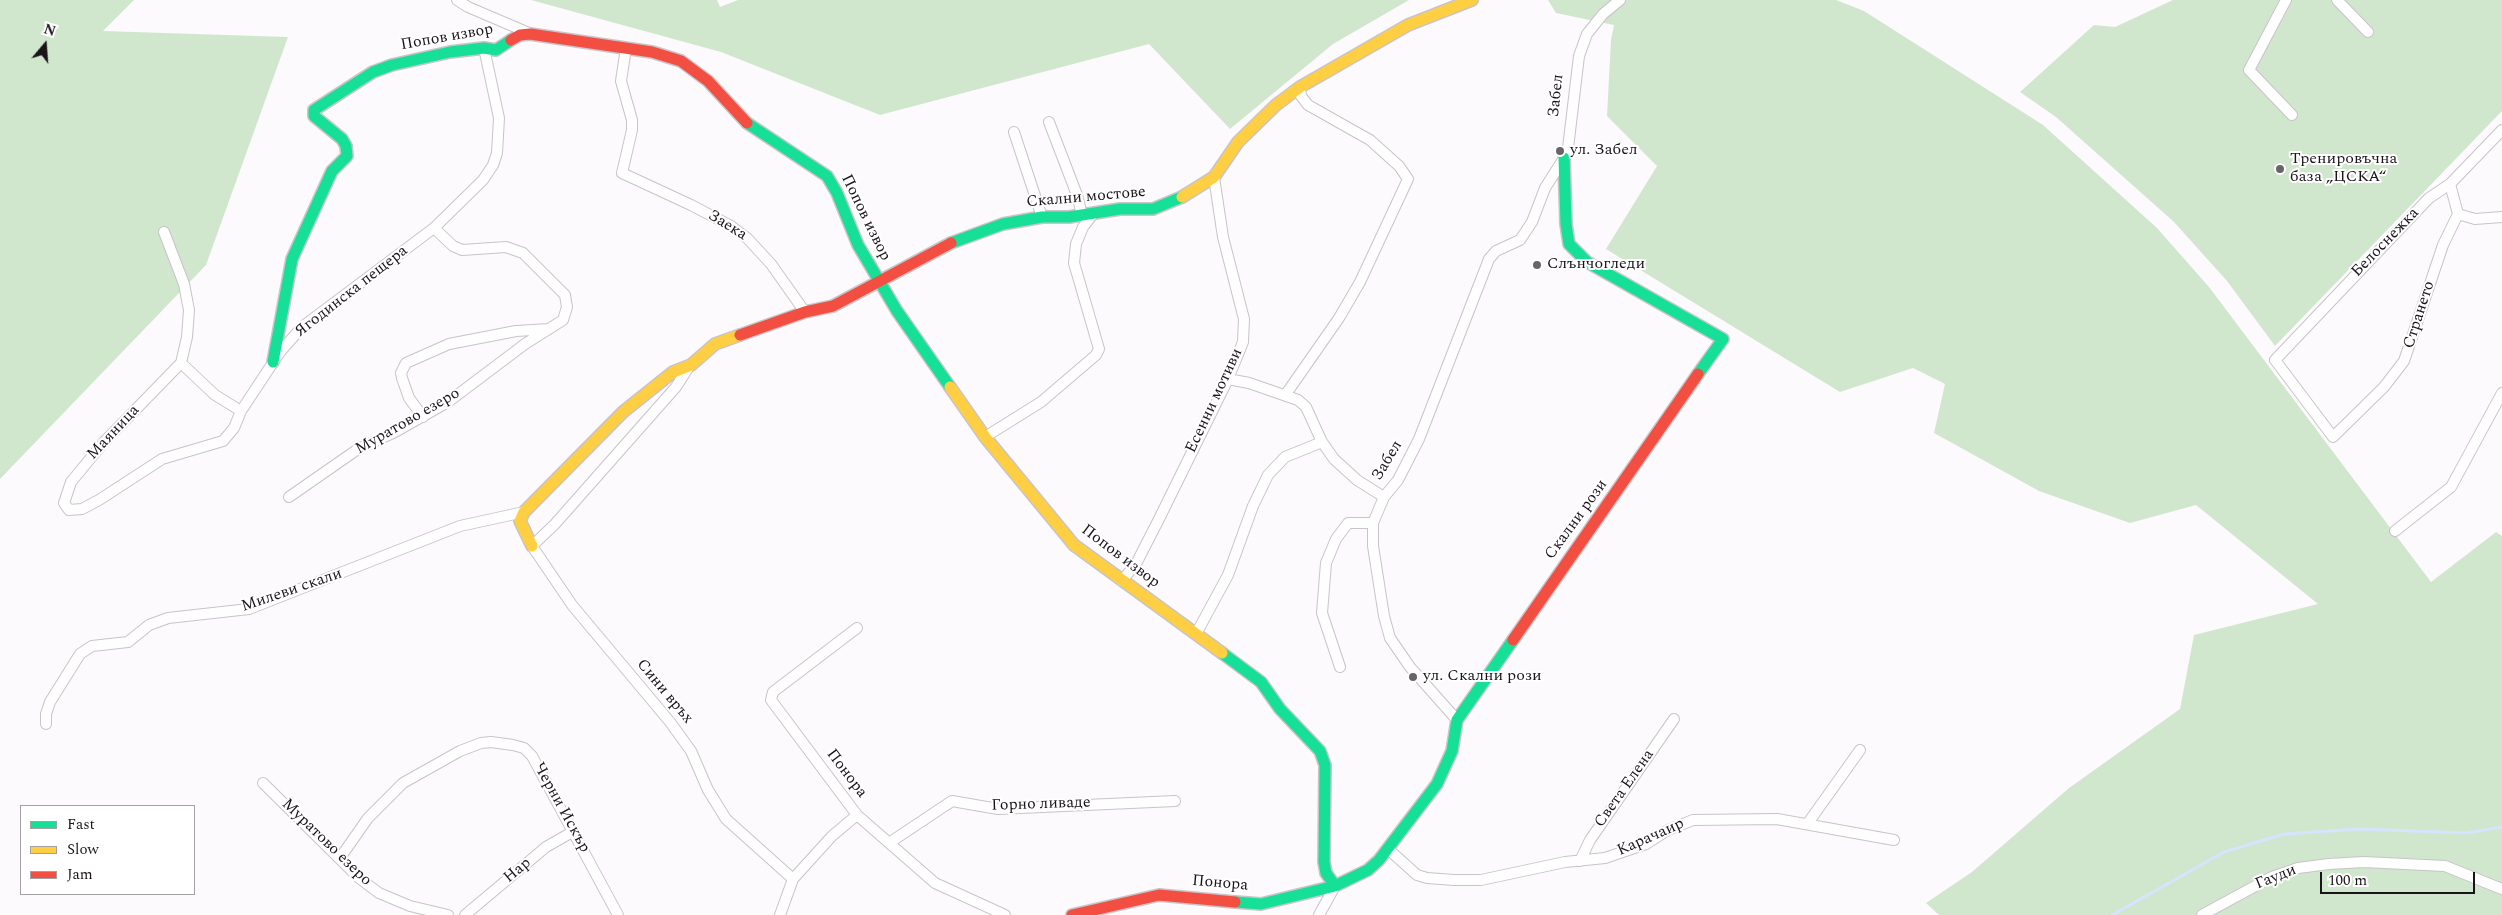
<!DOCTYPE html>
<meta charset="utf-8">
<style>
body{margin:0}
#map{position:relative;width:2502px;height:915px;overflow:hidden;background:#fcfafc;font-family:Spectral,serif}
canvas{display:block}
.legend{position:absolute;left:20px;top:805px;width:175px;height:90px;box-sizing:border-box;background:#fff;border:1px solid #a3a1a3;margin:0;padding:6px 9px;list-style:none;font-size:15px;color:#1a141a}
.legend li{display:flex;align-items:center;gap:10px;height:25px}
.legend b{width:25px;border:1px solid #a3a1a3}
.north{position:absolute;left:20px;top:20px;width:50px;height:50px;-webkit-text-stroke:4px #fff;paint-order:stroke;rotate:18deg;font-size:14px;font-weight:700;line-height:20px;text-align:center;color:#1a141a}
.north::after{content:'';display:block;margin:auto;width:18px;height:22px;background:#1a141a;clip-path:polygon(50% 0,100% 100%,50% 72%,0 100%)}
.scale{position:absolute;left:2320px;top:872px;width:155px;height:22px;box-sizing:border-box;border:2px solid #1a141a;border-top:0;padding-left:6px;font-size:15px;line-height:18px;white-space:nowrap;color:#1a141a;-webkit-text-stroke:4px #fff;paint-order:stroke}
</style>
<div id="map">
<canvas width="2502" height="915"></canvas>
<ul class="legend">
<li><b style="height:6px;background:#16e098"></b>Fast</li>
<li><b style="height:6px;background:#ffcf43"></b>Slow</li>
<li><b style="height:6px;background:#f24e42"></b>Jam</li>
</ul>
<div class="north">N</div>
<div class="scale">100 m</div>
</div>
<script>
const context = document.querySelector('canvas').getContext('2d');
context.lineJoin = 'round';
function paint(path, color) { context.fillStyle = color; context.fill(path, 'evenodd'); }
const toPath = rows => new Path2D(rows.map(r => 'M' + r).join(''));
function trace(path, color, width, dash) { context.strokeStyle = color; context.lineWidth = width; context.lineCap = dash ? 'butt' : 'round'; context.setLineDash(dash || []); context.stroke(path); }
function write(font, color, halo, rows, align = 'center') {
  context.font = font + ' Spectral,serif'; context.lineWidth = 4; context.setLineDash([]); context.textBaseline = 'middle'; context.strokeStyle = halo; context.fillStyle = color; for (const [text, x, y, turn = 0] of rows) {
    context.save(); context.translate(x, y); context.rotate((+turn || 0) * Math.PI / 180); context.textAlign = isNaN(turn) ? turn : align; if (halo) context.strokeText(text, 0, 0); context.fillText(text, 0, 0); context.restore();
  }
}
const green = toPath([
 [0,0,134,0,103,31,288,37,206,265,0,479],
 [531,0,717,0,720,7,738,0,1409,0,1333,44,1230,129,1149,44,880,115,721,52],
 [1548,0,1836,0,1864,11,2043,125,2157,228,2209,287,2431,582,2496,532,2502,536,2502,915,1939,915,1926,903,1972,872,2069,788,2180,709,2194,635,2318,604,2196,505,2130,523,2039,491,1934,433,1945,384,1913,368,1840,392,1606,249,1657,166,1607,116,1611,40,1614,25,1556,13],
 [2173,0,2502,0,2502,111,2275,346,2227,281,2174,222,2056,117,2020,92,2094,25,2115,27]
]);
const stream = toPath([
 [2112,915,2224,852,2284,834,2360,829,2467,833,2502,827]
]);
const street = toPath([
 [457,0,468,7,529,33],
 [2286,0,2249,70,2292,115],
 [2337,0,2368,32],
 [626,48,621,81,632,120,632,130,622,173,691,205,731,226,747,238,771,264,805,312],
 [1049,122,1077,195,1082,215],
 [1014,132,1042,217],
 [2450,184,2458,214],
 [2458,214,2443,245,2404,361,2384,387,2333,437,2275,360,2429,198,2450,184,2502,130],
 [2458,214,2475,219,2502,217],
 [164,232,184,284,189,310,187,337,181,363,215,395,241,411],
 [181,363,104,442,71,482,64,503,69,510,82,509,99,500,162,459,223,441,234,428,241,411,280,352,302,327,434,228,483,180,493,165,497,153,499,118,484,48],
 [690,365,676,387,555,524,532,546,572,605,670,722,691,751,708,790,726,819,793,879],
 [1228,379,1249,383,1298,400,1306,407,1322,442,1334,459,1357,480,1384,497],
 [1286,394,1339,318,1360,282,1408,179,1399,166,1370,140,1308,105,1301,96,1300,87],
 [423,417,409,398,402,378,401,373,406,363,449,344,516,331,549,329],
 [985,437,1041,402,1096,355,1099,349,1074,263,1076,244,1083,227,1094,213],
 [289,497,358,449,395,432,448,402,525,344,563,320,567,307,565,295,523,253,506,247,462,250,453,246,434,228],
 [2395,531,2451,487,2502,393],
 [1122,581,1137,562,1159,519,1228,379,1243,342,1244,319,1223,237,1214,177],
 [857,628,773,692,771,700,857,815,935,883,1005,915],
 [1196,634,1228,575,1253,506,1268,475,1285,457,1322,442],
 [1340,667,1322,613,1326,563,1336,539,1348,523,1373,523],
 [1457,720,1410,667,1390,638,1384,616,1373,546,1373,523,1384,497,1398,480,1419,439,1489,259,1496,251,1520,240,1532,222,1545,188,1564,158,1568,148,1579,56,1587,34,1603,14,1620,0],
 [46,724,46,714,50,702,80,654,92,646,128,642,149,625,168,618,249,609,460,526,524,512],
 [263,783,359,878,379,893,410,906,448,915],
 [1808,823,1860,750],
 [889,843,952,801,998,809,1175,801],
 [1388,849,1417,875,1427,878,1454,880,1481,880,1565,862,1605,858,1646,844,1668,830,1693,820,1777,819,1894,840],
 [340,858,368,818,403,783,460,751,481,743,491,742,513,745,524,748,532,756,618,915],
 [1580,861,1590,840,1674,719],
 [465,915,546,847,574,831],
 [780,915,793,879,832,836,857,815],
 [1319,915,1335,886],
 [2202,915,2272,877,2298,868,2329,864,2364,862,2445,866,2502,889]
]);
const fast = toPath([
 [747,123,827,176,837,193,858,245,897,311,950,387],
 [1564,158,1566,224,1569,244,1587,262,1723,339,1698,374],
 [951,243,1003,224,1042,217,1069,217,1120,209,1153,209,1182,197],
 [273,362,292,259,332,171,347,156,346,146,342,139,314,116,314,110,373,72,392,65,450,52,484,48,496,50,511,40],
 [1222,653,1261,682,1280,709,1320,751,1325,765,1324,862,1326,873,1335,886],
 [1235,902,1261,904,1335,886,1368,870,1379,860,1437,784,1452,751,1457,720,1513,640]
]);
const slow = toPath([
 [1182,197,1214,177,1238,142,1276,105,1300,87,1408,25,1472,0],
 [950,387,985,437,1074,545,1222,653],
 [532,546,520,521,524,512,623,412,673,372,691,365,715,344,740,335]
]);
const jam = toPath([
 [511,40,520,35,530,34,652,52,681,61,708,81,747,123],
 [740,335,805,312,833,306,951,243],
 [1513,640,1698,374],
 [1072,915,1159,895,1235,902]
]);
const markers = [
 [1560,151,5,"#696469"],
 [2280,169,5,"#696469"],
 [1537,265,5,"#696469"],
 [1413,677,5,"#696469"]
];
const streetNames = [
 ["Попов извор",447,38,-10],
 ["Забел",1557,96,-84],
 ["Скални мостове",1086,198,-5],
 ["Попов извор",865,218,64],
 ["Заека",727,226,32],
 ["Белоснежка",2386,243,-46],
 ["Ягодинска пещера",352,292,-38],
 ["Странето",2420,315,-72],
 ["Есенни мотиви",1215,401,-65],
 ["Муратово езеро",408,422,-30],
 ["Маяница",114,433,-47],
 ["Забел",1388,461,-59],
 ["Скални рози",1577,520,-54],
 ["Попов извор",1120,557,37],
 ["Милеви скали",292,591,-19],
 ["Сини връх",664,692,50],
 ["Понора",846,774,53],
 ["Света Елена",1625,789,-55],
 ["Горно ливаде",1041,805,-2],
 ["Черни Искър",561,808,61],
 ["Карачаир",1651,838,-24],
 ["Муратово езеро",326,843,44],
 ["Нар",518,871,-40],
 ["Гауди",2276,878,-22],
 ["Понора",1220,884,5]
];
const poiNames = [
 ["ул. Забел",1570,151],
 ["Тренировъчна",2290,160],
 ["база „ЦСКА“",2290,178],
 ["Слънчогледи",1547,265],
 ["ул. Скални рози",1423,677]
];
paint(green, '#d0e7ce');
trace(stream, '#d6e4fe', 3);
trace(street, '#c8c4c8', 12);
trace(fast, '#c8c4c8', 14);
trace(slow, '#c8c4c8', 14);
trace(jam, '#c8c4c8', 14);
trace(street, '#fffeff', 10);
trace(fast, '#16e098', 11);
trace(slow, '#ffcf43', 11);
trace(jam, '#f24e42', 11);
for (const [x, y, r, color] of markers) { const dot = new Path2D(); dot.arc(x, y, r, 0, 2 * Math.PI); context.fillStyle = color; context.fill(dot); trace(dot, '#fff', 2); }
write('16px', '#1a141a', '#fff', streetNames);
write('16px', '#1a141a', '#fff', poiNames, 'left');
</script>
